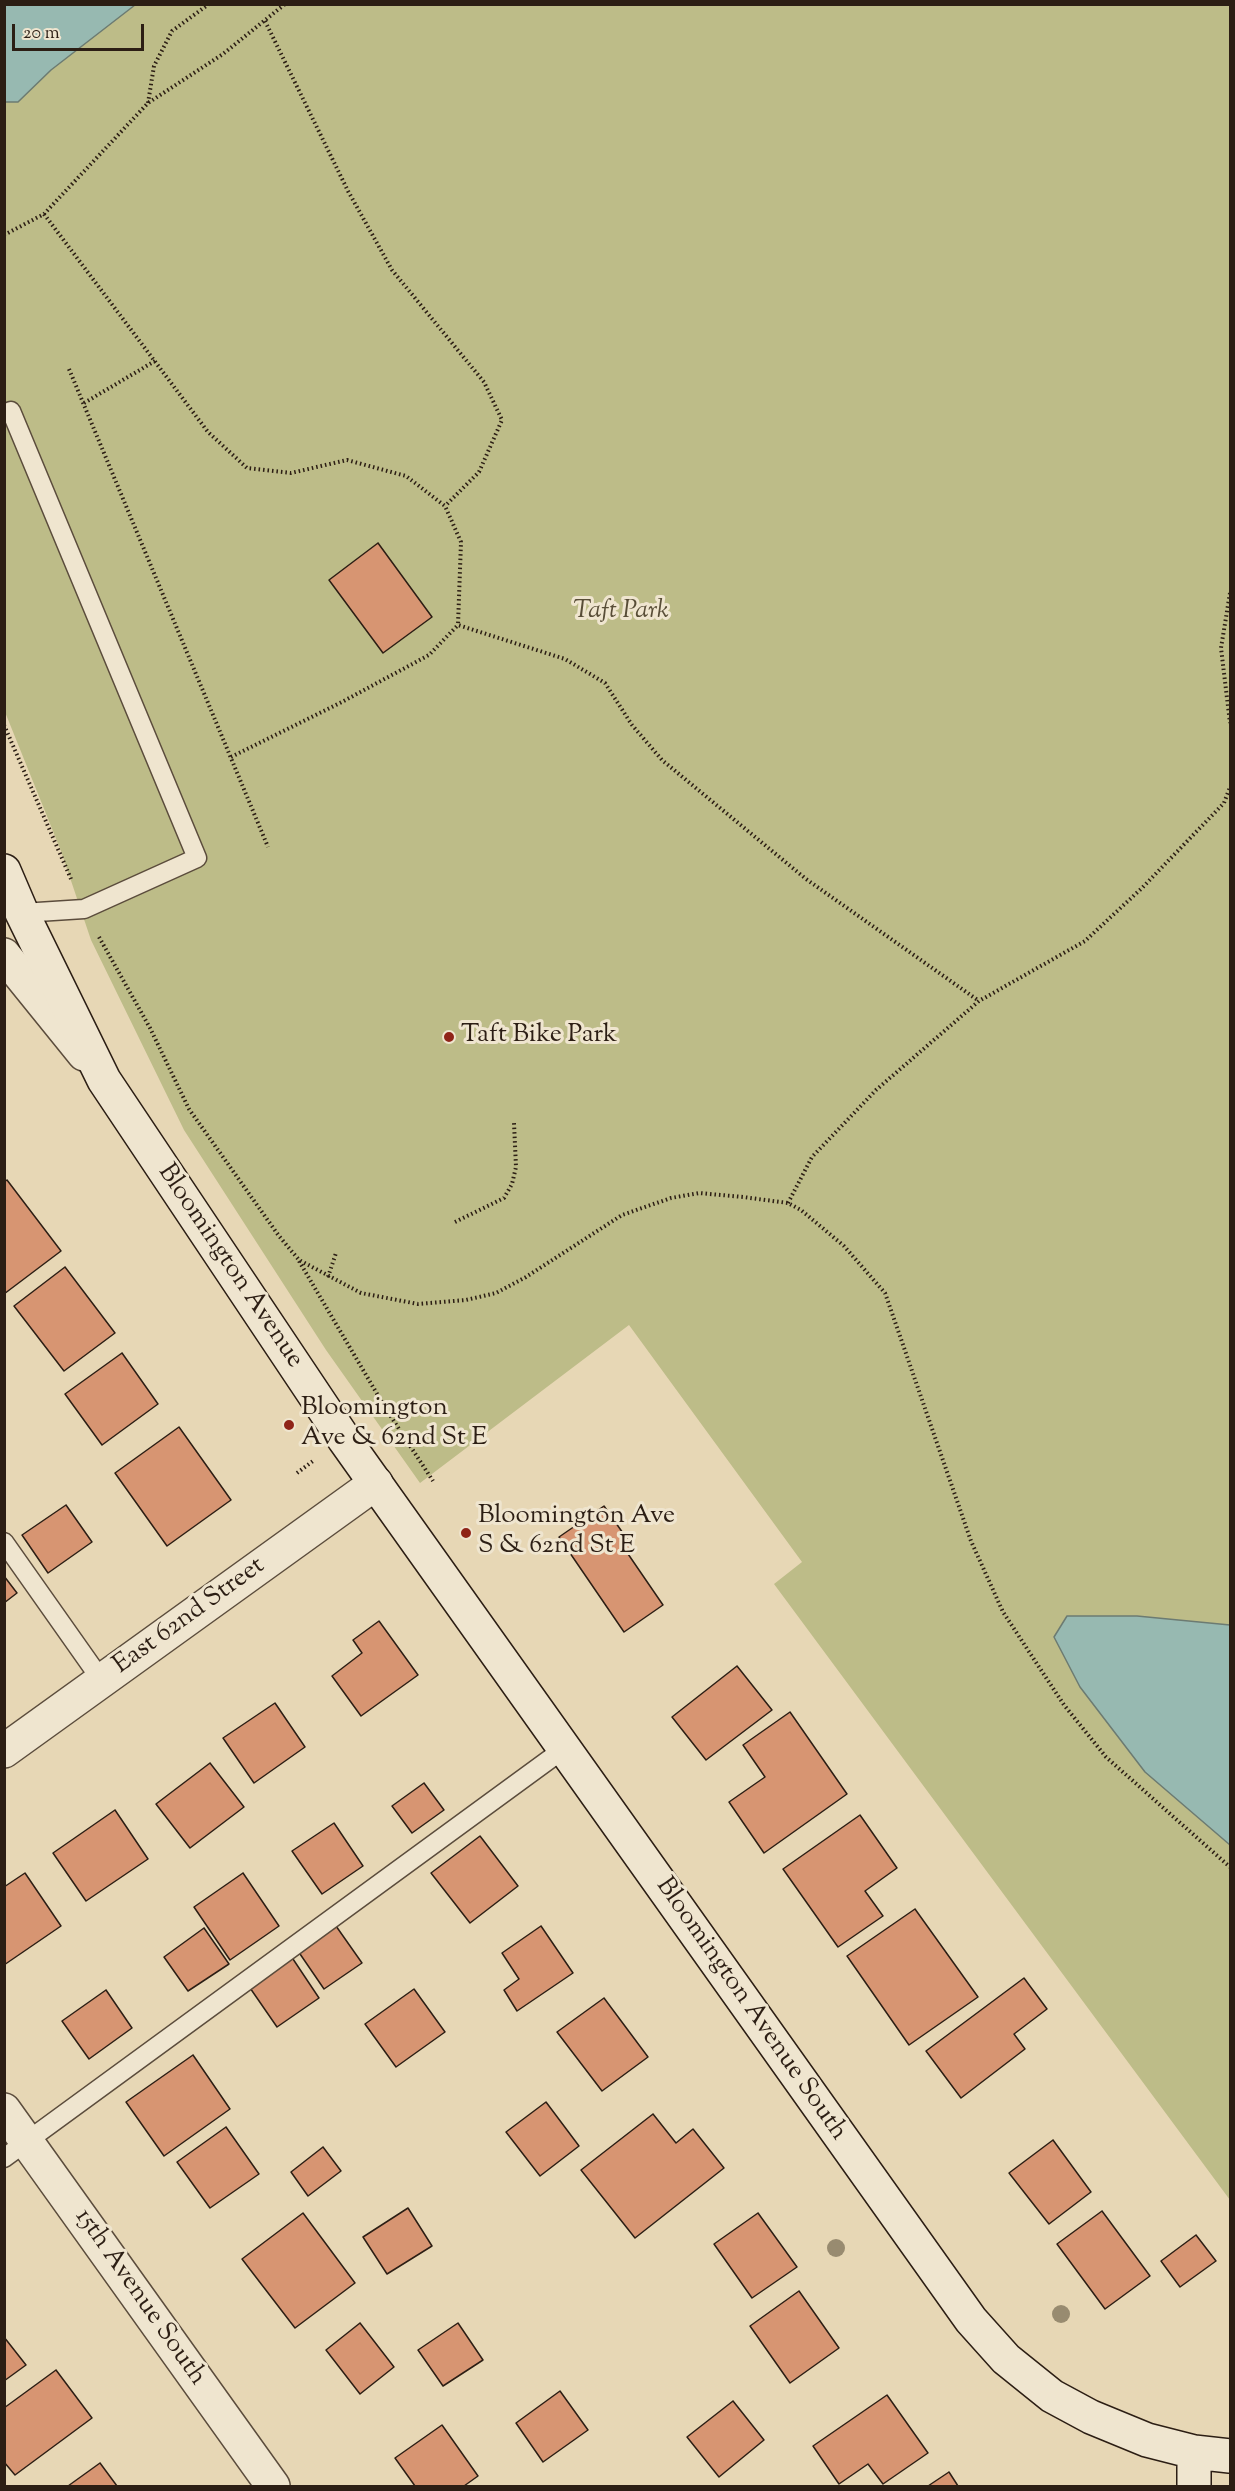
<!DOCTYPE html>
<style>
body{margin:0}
#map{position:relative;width:1235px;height:2491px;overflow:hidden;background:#e7d7b5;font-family:"Sorts Mill Goudy",serif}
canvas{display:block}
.frame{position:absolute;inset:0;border:6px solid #2c1e14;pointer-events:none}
.scale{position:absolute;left:12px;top:24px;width:132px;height:27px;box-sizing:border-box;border:3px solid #2c1e14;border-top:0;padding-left:8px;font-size:18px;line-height:21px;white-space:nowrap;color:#2c1e14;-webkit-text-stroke:4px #efe5cf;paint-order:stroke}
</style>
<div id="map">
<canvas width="1235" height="2491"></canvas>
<div class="frame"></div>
<div class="scale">20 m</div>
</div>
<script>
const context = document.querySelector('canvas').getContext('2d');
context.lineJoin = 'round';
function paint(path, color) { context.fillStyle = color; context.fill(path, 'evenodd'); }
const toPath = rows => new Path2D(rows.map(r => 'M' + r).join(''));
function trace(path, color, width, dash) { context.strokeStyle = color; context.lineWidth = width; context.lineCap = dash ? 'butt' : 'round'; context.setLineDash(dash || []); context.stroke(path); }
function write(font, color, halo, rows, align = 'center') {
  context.font = font + ' "Sorts Mill Goudy",serif'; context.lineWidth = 6; context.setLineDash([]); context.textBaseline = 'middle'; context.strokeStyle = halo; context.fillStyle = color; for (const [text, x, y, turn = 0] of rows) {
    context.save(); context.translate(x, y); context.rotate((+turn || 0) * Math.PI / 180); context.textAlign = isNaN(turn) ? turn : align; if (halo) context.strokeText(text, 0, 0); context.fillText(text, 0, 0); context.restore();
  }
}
const green = toPath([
 [4,5,1230,5,1230,2200,774,1584,802,1562,629,1325,420,1483,326,1350,184,1130,91,940,61,851,5,712]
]);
const water = toPath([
 [5,4,135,4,135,5,51,70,18,102,5,102,5,4],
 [1067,1616,1137,1616,1230,1625,1230,1845,1145,1772,1080,1687,1054,1637,1067,1616]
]);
const building = toPath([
 [378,543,432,617,383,653,329,580,378,543],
 [7,1180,61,1251,4,1294,4,1182,7,1180],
 [65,1267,115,1333,64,1371,14,1306,65,1267],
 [122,1353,158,1404,102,1445,65,1394,122,1353],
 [179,1427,231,1500,167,1546,115,1473,179,1427],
 [66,1505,92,1542,48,1573,22,1535,66,1505],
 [604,1506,632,1546,626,1551,663,1605,624,1632,559,1537,604,1506],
 [4,1576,17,1593,4,1603,4,1576],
 [379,1621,418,1675,361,1716,332,1676,362,1653,353,1640,379,1621],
 [737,1666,772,1710,706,1760,672,1717,737,1666],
 [275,1703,305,1747,254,1783,223,1738,275,1703],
 [790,1712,847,1794,764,1853,729,1802,765,1777,743,1745,790,1712],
 [210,1763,244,1807,190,1848,156,1804,210,1763],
 [424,1783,444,1810,412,1833,392,1806,424,1783],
 [115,1810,148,1859,86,1901,53,1853,115,1810],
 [860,1815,897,1868,865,1891,883,1916,838,1947,783,1869,860,1815],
 [334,1823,363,1866,322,1894,292,1851,334,1823],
 [480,1836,518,1886,470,1923,431,1873,480,1836],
 [25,1873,61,1926,4,1965,4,1887,25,1873],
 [243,1873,279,1926,230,1960,194,1907,243,1873],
 [915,1909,978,1997,909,2045,847,1956,915,1909],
 [336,1926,362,1963,324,1989,298,1951,336,1926],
 [541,1926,573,1973,517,2011,504,1990,519,1979,502,1953,541,1926],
 [204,1928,229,1964,188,1991,164,1957,204,1928],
 [291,1956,319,1998,277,2027,248,1985,291,1956],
 [1024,1978,1047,2009,1014,2034,1025,2049,961,2098,926,2051,1024,1978],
 [414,1989,445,2032,396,2067,365,2024,414,1989],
 [106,1990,132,2028,89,2059,62,2021,106,1990],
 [604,1998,648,2057,602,2091,557,2032,604,1998],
 [193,2055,230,2109,164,2156,126,2102,193,2055],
 [546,2102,579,2146,540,2176,506,2132,546,2102],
 [653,2114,676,2143,693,2129,724,2168,635,2238,581,2170,653,2114],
 [226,2127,259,2174,210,2208,177,2162,226,2127],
 [1053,2140,1091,2192,1049,2224,1009,2173,1053,2140],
 [323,2147,341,2171,308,2196,291,2172,323,2147],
 [408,2208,432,2246,387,2274,363,2237,408,2208],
 [1102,2211,1150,2276,1105,2309,1057,2244,1102,2211],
 [303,2213,355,2283,295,2328,242,2259,303,2213],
 [758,2213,797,2267,752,2298,714,2244,758,2213],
 [1196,2235,1216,2261,1180,2287,1161,2261,1196,2235],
 [799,2291,839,2348,790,2383,750,2326,799,2291],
 [360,2323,394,2367,360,2394,326,2350,360,2323],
 [458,2323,483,2360,443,2386,418,2350,458,2323],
 [4,2337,26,2365,4,2381,4,2337],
 [56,2370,92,2418,15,2475,4,2462,4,2408,56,2370],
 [560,2391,588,2430,543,2462,516,2423,560,2391],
 [887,2395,928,2453,883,2484,868,2464,839,2484,813,2446,887,2395],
 [733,2401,764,2440,719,2477,687,2437,733,2401],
 [442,2425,478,2476,464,2486,415,2486,395,2458,442,2425],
 [100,2463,117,2486,68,2486,100,2463],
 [949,2472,958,2486,928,2486,949,2472]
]);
const path = toPath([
 [265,21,348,191,392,270,484,382,502,420,479,472,445,506],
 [148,103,154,66,172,31,209,4],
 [44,214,208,432,247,468,291,473,347,460,406,476,445,506,461,542,458,625,565,659,605,683,632,725,662,760,806,879,979,1001],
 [4,235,44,214,148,103,223,54,285,4],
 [69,369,268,847],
 [84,403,155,361],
 [1230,593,1221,648,1230,723],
 [4,725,71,879],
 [231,757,340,703,429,655,458,625],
 [99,937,150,1028,189,1109,279,1236,299,1260,361,1293,418,1304,466,1300,496,1293,526,1277,622,1215,671,1198,699,1193,743,1197,788,1203,801,1210,844,1246,885,1293,971,1541,1003,1612,1064,1705,1106,1757,1230,1867],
 [788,1203,812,1157,876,1090,979,1001,1085,941,1142,888,1224,803,1230,787],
 [455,1222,504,1198,512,1184,516,1167,514,1123],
 [299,1261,386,1409,433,1481],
 [328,1277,336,1253],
 [297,1473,313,1461]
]);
const lane = toPath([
 [4,414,11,411,197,858,84,909,22,913],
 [4,1542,102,1681],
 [4,2158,565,1748]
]);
const street = toPath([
 [4,955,84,1054],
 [4,1751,376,1483],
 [4,2110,273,2486]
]);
const secondary = toPath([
 [4,871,22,913,104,1080,344,1439,971,2320,1006,2359,1052,2396,1091,2417,1147,2440,1194,2452,1230,2456],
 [1194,2486,1194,2452]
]);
const trees = [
 [836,2248],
 [1061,2314]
];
const markers = [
 [449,1037,6,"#8f2418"],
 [289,1425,6,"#8f2418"],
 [466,1533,6,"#8f2418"]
];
const parkNames = [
 ["Taft Park",621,613]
];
const poiNames = [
 ["Taft Bike Park",461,1037],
 ["Bloomington",301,1410],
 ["Ave & 62nd St E",301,1440],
 ["Bloomington Ave",478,1518],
 ["S & 62nd St E",478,1548]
];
const streetNames = [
 ["Bloomington Avenue",229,1267,56],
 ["East 62nd Street",190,1617,-36],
 ["Bloomington Avenue South",750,2010,55],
 ["15th Avenue South",139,2298,55]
];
paint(green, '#bdbc88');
paint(water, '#97b9b1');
trace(water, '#6c7b72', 1.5);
paint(building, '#d79572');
trace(building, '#2c1e14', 1.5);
trace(lane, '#5b4c3c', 21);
trace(street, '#5b4c3c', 36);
trace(secondary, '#2c1e14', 36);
trace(path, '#2c1e14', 4, [1.5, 3]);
trace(lane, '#efe5cf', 18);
trace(street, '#efe5cf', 33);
trace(secondary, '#efe5cf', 33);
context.fillStyle = '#988b70';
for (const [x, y] of trees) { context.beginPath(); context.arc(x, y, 9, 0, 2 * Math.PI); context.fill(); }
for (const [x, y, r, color] of markers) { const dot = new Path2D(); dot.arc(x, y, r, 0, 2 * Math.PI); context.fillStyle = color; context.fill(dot); trace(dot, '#efe5cf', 2); }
write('italic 26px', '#584d37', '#efe5cf', parkNames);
write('26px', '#2c1e14', '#efe5cf', poiNames, 'left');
write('26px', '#2c1e14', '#efe5cf', streetNames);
</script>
